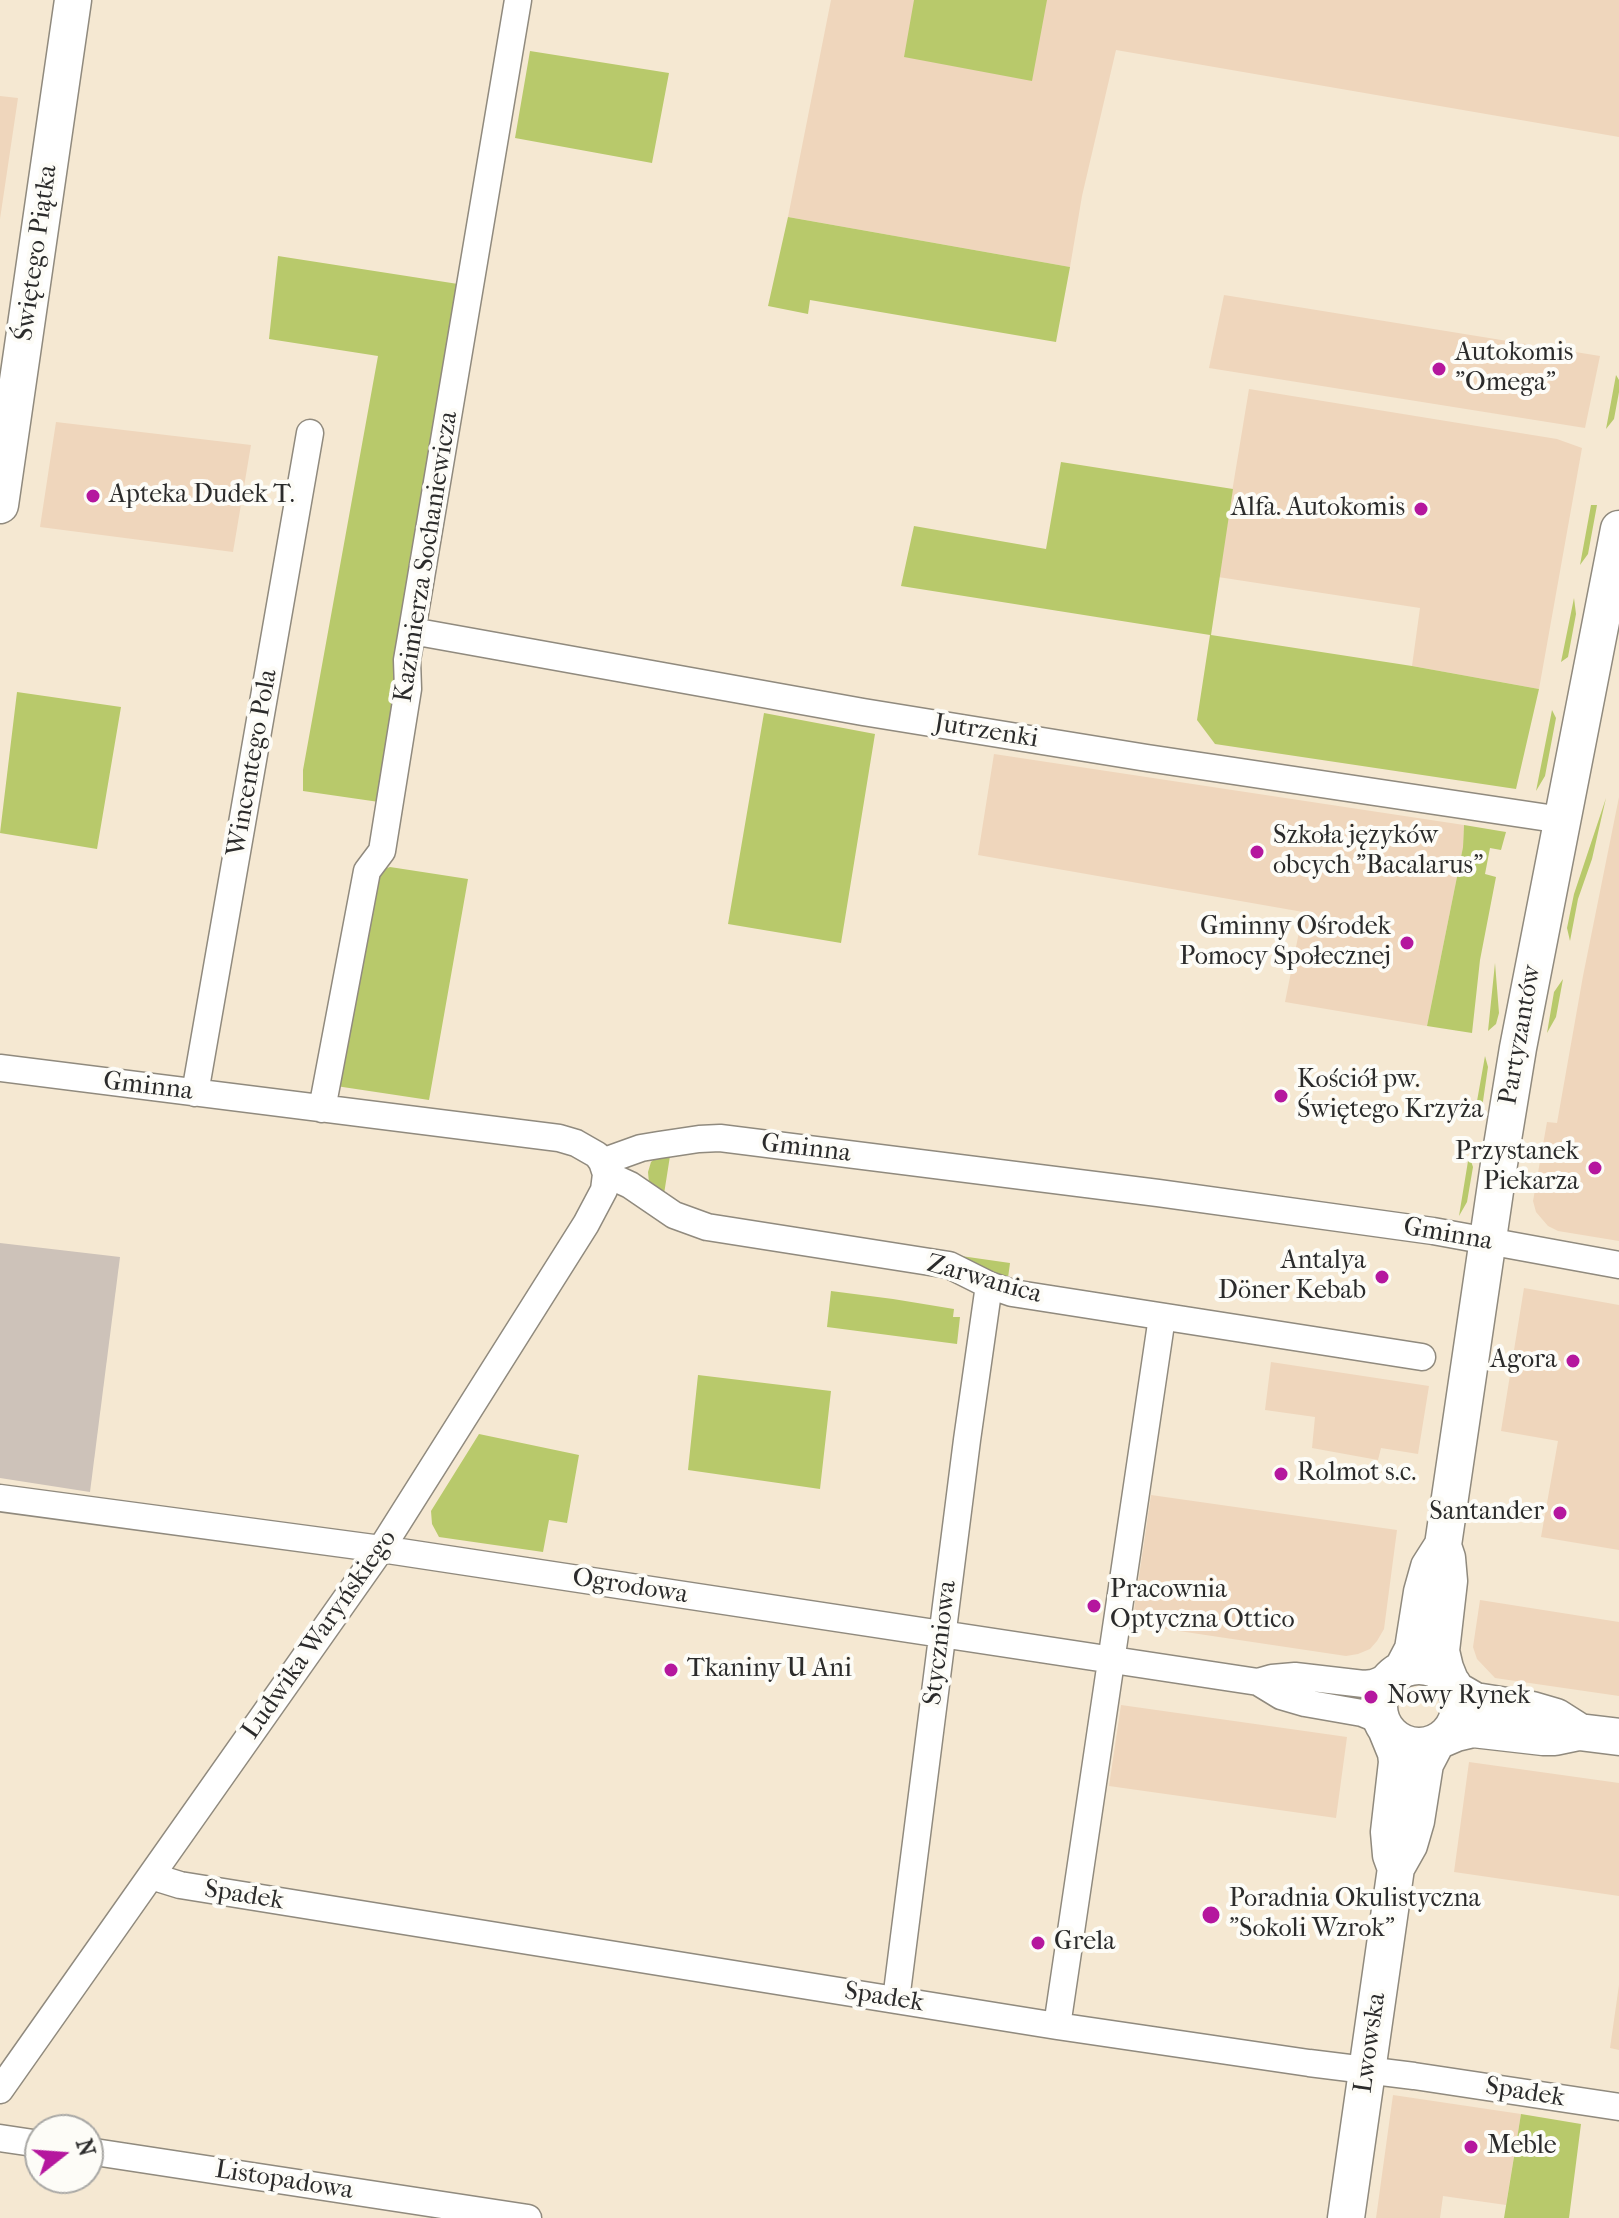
<!DOCTYPE html>
<meta charset="utf-8">
<style>
body{margin:0}
#map{position:relative;width:1619px;height:2218px;overflow:hidden;background:#f5e8d2;font-family:"IM FELL French Canon",serif}
canvas{display:block}
.north{position:absolute;left:24px;top:2114px;width:80px;height:80px;box-sizing:border-box;background:#fdfcf7;border:2px solid #a9a8a5;border-radius:50%;rotate:73deg;font-size:22px;font-weight:700;line-height:32px;text-align:center;color:#2b2b2b}
.north::after{content:'';display:block;margin:auto;width:28px;height:36px;background:#b5179e;clip-path:polygon(50% 0,100% 100%,50% 72%,0 100%)}
</style>
<div id="map">
<canvas width="1619" height="2218"></canvas>
<div class="north">N</div>
</div>
<script>
const context = document.querySelector('canvas').getContext('2d');
context.lineJoin = 'round';
function paint(path, color) { context.fillStyle = color; context.fill(path, 'evenodd'); }
const toPath = rows => new Path2D(rows.map(r => 'M' + r).join(''));
function trace(path, color, width, dash) { context.strokeStyle = color; context.lineWidth = width; context.lineCap = dash ? 'butt' : 'round'; context.setLineDash(dash || []); context.stroke(path); }
function write(font, color, halo, rows, align = 'center') {
  context.font = font + ' "IM FELL French Canon",serif'; context.lineWidth = 8; context.setLineDash([]); context.textBaseline = 'middle'; context.strokeStyle = halo; context.fillStyle = color; for (const [text, x, y, turn = 0] of rows) {
    context.save(); context.translate(x, y); context.rotate((+turn || 0) * Math.PI / 180); context.textAlign = isNaN(turn) ? turn : align; if (halo) context.strokeText(text, 0, 0); context.fillText(text, 0, 0); context.restore();
  }
}
const built = toPath([
 [831,0,1619,0,1619,137,1116,50,1082,196,1070,267,788,217],
 [0,96,18,98,0,219],
 [1224,295,1600,356,1585,428,1209,368],
 [1249,389,1557,439,1582,448,1539,689,1412,666,1420,608,1218,577],
 [56,422,251,445,233,552,40,527],
 [994,754,1464,825,1463,847,1427,1026,1285,1002,1303,912,978,855],
 [1619,797,1619,1241,1558,1231,1548,1226,1536,1212,1533,1201,1547,1122,1557,1123,1583,976],
 [1524,1288,1619,1305,1619,1550,1541,1537,1558,1441,1501,1431],
 [1271,1362,1429,1386,1418,1454,1381,1448,1378,1460,1312,1448,1315,1417,1265,1410],
 [1151,1495,1397,1530,1384,1629,1377,1641,1370,1649,1358,1654,1346,1656,1132,1624],
 [1480,1600,1619,1622,1619,1696,1495,1678,1477,1659,1473,1647],
 [1121,1705,1347,1737,1336,1818,1109,1786],
 [1469,1762,1619,1783,1619,1896,1454,1872],
 [1619,1985,1619,2050,1610,2048],
 [1393,2095,1521,2114,1506,2205,1443,2196,1440,2218,1376,2218]
]);
const industrial = toPath([
 [0,1243,120,1257,90,1492,0,1478]
]);
const green = toPath([
 [914,0,1047,0,1032,81,904,57],
 [530,51,669,73,652,163,515,138],
 [788,217,1070,267,1056,342,810,300,808,314,768,306],
 [278,256,458,284,400,686,379,802,303,791,303,770,378,356,269,339],
 [1616,375,1619,380,1619,392,1614,419,1606,429],
 [1061,462,1233,489,1211,635,1412,666,1539,689,1516,789,1215,744,1197,720,1210,635,901,586,914,526,1046,549],
 [1591,505,1597,505,1588,554,1580,565],
 [1574,598,1576,614,1568,657,1561,662],
 [17,692,121,707,97,849,0,833],
 [1552,710,1556,718,1545,776,1536,791],
 [764,713,875,734,841,943,728,924],
 [1606,798,1592,859,1578,899,1570,941,1567,928,1574,894],
 [1464,825,1506,832,1501,850,1490,848,1485,874,1496,877,1480,960,1472,1033,1427,1026,1463,847],
 [390,867,468,879,429,1100,336,1086,377,872],
 [1495,963,1499,1013,1496,1024,1488,1031],
 [1563,979,1556,1017,1547,1033,1554,992],
 [1485,1056,1488,1067,1482,1108,1474,1118],
 [1469,1155,1473,1167,1467,1202,1459,1216],
 [670,1156,664,1194,649,1183,648,1172,651,1162,654,1159],
 [961,1256,1010,1263,1008,1278,988,1270],
 [831,1291,893,1299,954,1309,953,1317,960,1317,957,1344,827,1327],
 [698,1375,831,1391,820,1489,688,1470],
 [479,1434,579,1455,567,1523,549,1520,543,1552,439,1537,432,1524,431,1511],
 [1521,2114,1581,2124,1569,2218,1504,2218]
]);
const street = toPath([
 [412,631,863,712,1147,758,1562,820],
 [0,1068,559,1138,576,1143,597,1155,602,1162,606,1174,604,1190,586,1224,381,1549,0,2090],
 [195,1093,310,433],
 [322,1109,367,871,382,851,408,689,407,660,412,631,518,0],
 [602,1162,641,1148,659,1145,699,1139,720,1138,1158,1193,1433,1231,1619,1265],
 [606,1174,630,1185,674,1215,707,1227,949,1265,989,1285,1012,1293,1422,1357],
 [0,1498,381,1549,1258,1682,1272,1678,1295,1676,1364,1684,1373,1683,1394,1675],
 [1258,1682,1281,1696,1305,1703,1362,1713,1377,1719,1383,1724],
 [151,1876,180,1885,1057,2026,1309,2063,1414,2076,1619,2107],
 [896,2000,967,1440,989,1285],
 [1057,2026,1162,1317],
 [0,2138,40,2144],
 [88,2151,528,2218]
]);
const secondary = toPath([
 [0,505,73,0],
 [1443,1546,1447,1558,1449,1581,1441,1651,1445,1668,1451,1683],
 '1379 1706a40 40 0 1 1 80 0a40 40 0 1 1-80 0Z',
 [1402,1670,1413,1649,1422,1592,1429,1567,1443,1545,1499,1164,1518,1048,1619,529],
 [1456,1690,1475,1701,1532,1710,1556,1717,1578,1731],
 [1387,1731,1396,1753,1397,1762,1389,1832,1391,1855,1395,1866],
 [1442,1739,1456,1733,1473,1729,1543,1737,1555,1737,1579,1732,1619,1737],
 [1346,2218,1396,1868,1409,1845,1416,1821,1425,1764,1436,1743]
]);
const markers = [
 [1439,369,8,"#b5179e"],
 [93,496,8,"#b5179e"],
 [1421,509,8,"#b5179e"],
 [1257,852,8,"#b5179e"],
 [1407,943,8,"#b5179e"],
 [1281,1096,8,"#b5179e"],
 [1595,1168,8,"#b5179e"],
 [1382,1277,8,"#b5179e"],
 [1573,1361,8,"#b5179e"],
 [1281,1474,8,"#b5179e"],
 [1560,1513,8,"#b5179e"],
 [1094,1606,8,"#b5179e"],
 [671,1670,8,"#b5179e"],
 [1371,1697,8,"#b5179e"],
 [1211,1915,10,"#b5179e"],
 [1038,1943,8,"#b5179e"],
 [1471,2147,8,"#b5179e"]
];
const streetNames = [
 ["Świętego Piątka",37,253,-82],
 ["Kazimierza Sochaniewicza",427,557,-81],
 ["Jutrzenki",986,732,9],
 ["Wincentego Pola",253,763,-80],
 ["Partyzantów",1521,1035,-80],
 ["Gminna",148,1087,7],
 ["Gminna",806,1149,7],
 ["Gminna",1448,1235,10],
 ["Zarwanica",984,1280,16],
 ["Ogrodowa",630,1587,9],
 ["Ludwika Waryńskiego",320,1635,-55],
 ["Styczniowa",941,1643,-83],
 ["Spadek",244,1896,9],
 ["Spadek",884,1998,9],
 ["Lwowska",1371,2043,-82],
 ["Spadek",1525,2093,9],
 ["Listopadowa",284,2181,9]
];
const poiNames = [
 ["Autokomis",1455,354],
 ["\"Omega\"",1455,384],
 ["Apteka Dudek T.",109,496],
 ["Alfa. Autokomis",1405,509,"right"],
 ["Szkoła języków",1273,837],
 ["obcych \"Bacalarus\"",1273,867],
 ["Gminny Ośrodek",1391,928,"right"],
 ["Pomocy Społecznej",1391,958,"right"],
 ["Kościół pw.",1297,1081],
 ["Świętego Krzyża",1297,1111],
 ["Przystanek",1579,1153,"right"],
 ["Piekarza",1579,1183,"right"],
 ["Antalya",1366,1262,"right"],
 ["Döner Kebab",1366,1292,"right"],
 ["Agora",1557,1361,"right"],
 ["Rolmot s.c.",1297,1474],
 ["Santander",1544,1513,"right"],
 ["Pracownia",1110,1591],
 ["Optyczna Ottico",1110,1621],
 ["Tkaniny U Ani",687,1670],
 ["Nowy Rynek",1387,1697],
 ["Poradnia Okulistyczna",1229,1900],
 ["\"Sokoli Wzrok\"",1229,1930],
 ["Grela",1054,1943],
 ["Meble",1487,2147]
];
paint(built, '#efd6bc');
paint(industrial, '#cdc2b9');
paint(green, '#b8c96b');
trace(street, '#908a7e', 29);
trace(secondary, '#908a7e', 39);
trace(street, '#fff', 26);
trace(secondary, '#fff', 36);
for (const [x, y, r, color] of markers) { const dot = new Path2D(); dot.arc(x, y, r, 0, 2 * Math.PI); context.fillStyle = color; context.fill(dot); trace(dot, '#fdfcf7', 3); }
write('26px', '#2b2b2b', '#fdfcf7', streetNames);
write('26px', '#2b2b2b', '#fdfcf7', poiNames, 'left');
</script>
